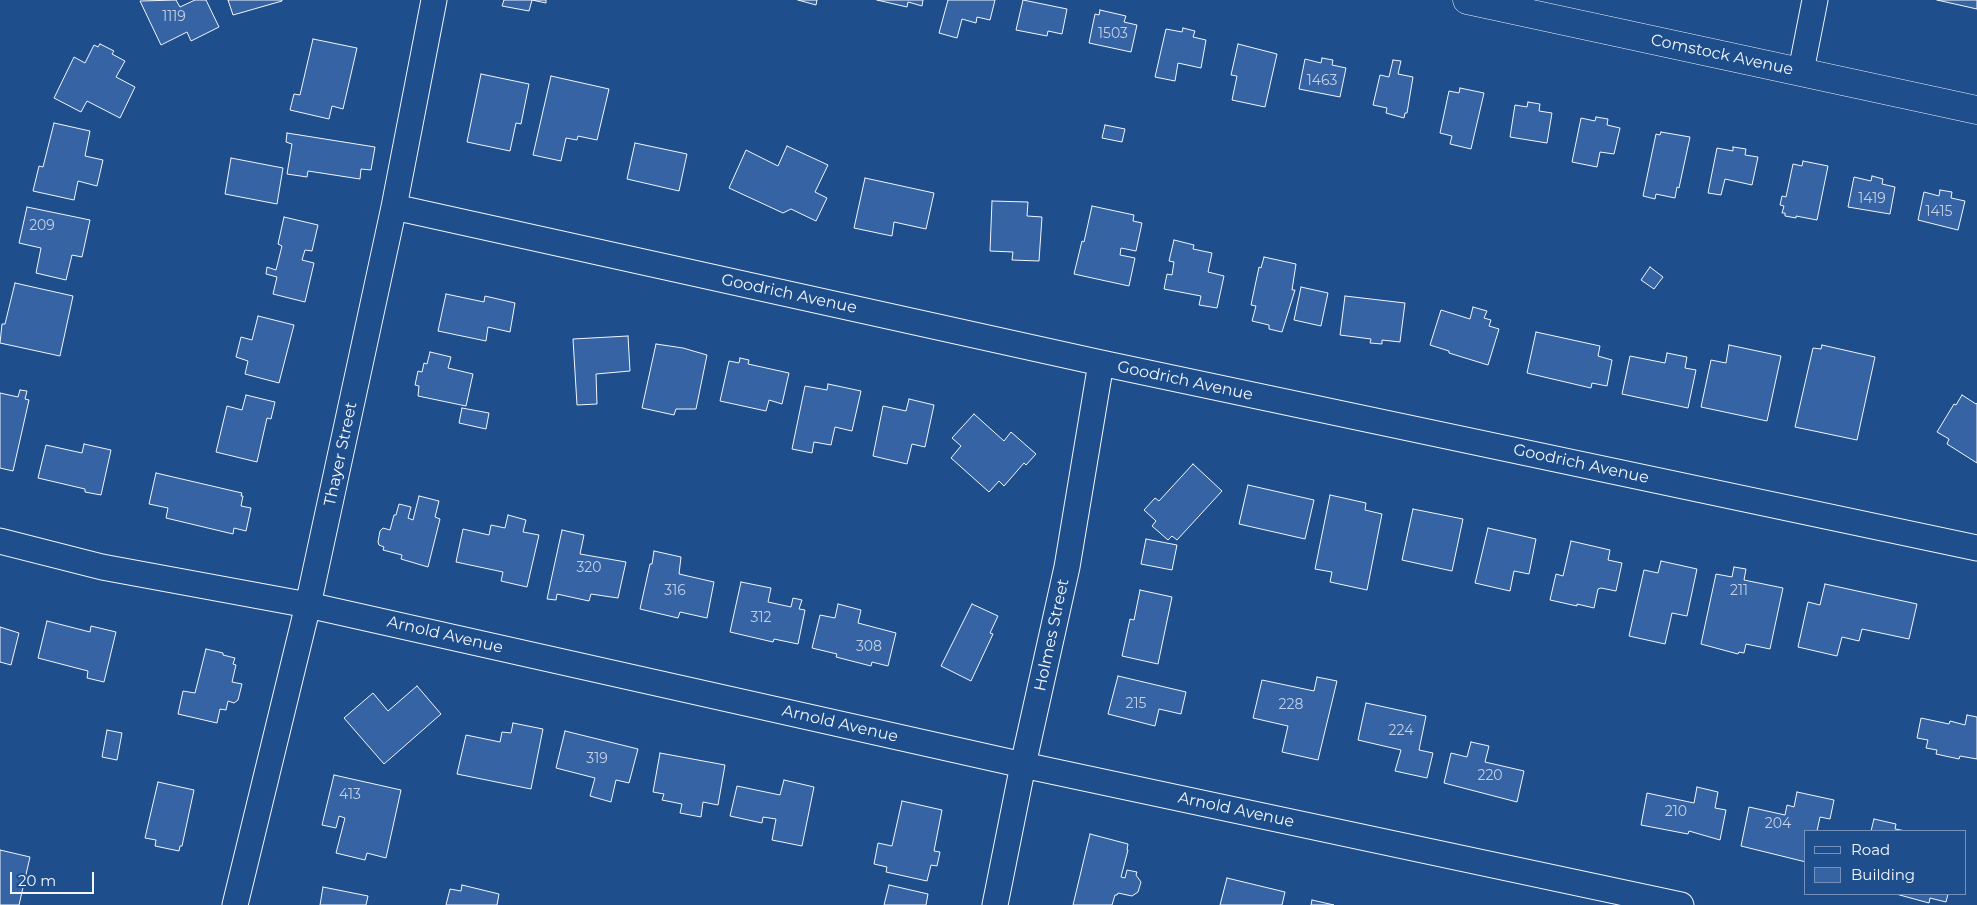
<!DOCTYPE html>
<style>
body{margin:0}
#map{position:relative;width:1977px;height:905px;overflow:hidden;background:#1f4e8c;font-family:Montserrat,sans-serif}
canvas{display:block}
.legend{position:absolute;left:1804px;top:830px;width:162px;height:65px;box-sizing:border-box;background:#1f4e8c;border:1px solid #7391ba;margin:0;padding:6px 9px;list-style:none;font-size:15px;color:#f2f6ff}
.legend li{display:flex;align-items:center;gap:10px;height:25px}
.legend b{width:25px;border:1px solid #7391ba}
.scale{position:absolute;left:10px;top:872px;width:84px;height:22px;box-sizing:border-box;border:2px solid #f2f6ff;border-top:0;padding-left:6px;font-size:15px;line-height:18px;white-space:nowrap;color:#f2f6ff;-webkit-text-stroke:4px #1f4e8c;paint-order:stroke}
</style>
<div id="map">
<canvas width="1977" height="905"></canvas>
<ul class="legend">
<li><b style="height:6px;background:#1f4e8c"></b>Road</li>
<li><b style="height:14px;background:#3563a3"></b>Building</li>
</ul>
<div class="scale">20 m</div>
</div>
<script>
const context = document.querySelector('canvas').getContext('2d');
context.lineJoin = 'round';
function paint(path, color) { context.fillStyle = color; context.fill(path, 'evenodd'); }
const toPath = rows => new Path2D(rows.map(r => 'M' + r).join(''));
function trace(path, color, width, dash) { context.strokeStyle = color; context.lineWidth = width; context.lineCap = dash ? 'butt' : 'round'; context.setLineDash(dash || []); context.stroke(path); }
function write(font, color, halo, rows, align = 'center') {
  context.font = font + ' Montserrat,sans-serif'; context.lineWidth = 4; context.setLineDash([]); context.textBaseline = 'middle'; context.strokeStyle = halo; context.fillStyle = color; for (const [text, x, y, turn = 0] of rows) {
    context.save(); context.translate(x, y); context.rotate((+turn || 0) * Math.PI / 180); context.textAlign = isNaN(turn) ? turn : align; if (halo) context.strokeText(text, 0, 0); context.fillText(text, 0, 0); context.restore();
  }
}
const building = toPath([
 [176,0,180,7,195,0,206,0,219,27,191,41,187,32,161,45,140,1,176,0],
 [228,0,282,0,282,1,233,15,228,0],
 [504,0,546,0,546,3,532,0,529,11,502,6,504,0],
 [798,0,817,0,816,5,798,0],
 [877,0,923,0,922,6,908,2,907,7,877,0],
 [948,0,995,0,990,20,977,17,976,23,962,19,957,38,939,33,948,0],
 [1023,0,1067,9,1062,34,1048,31,1047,36,1016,30,1023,0],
 [1937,0,1977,0,1977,9,1937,0],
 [1100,10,1126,16,1124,22,1137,25,1131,52,1089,43,1095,14,1099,15,1100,10],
 [1183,28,1195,31,1193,37,1206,40,1201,68,1178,63,1175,81,1155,77,1166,29,1182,32,1183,28],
 [313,39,357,48,343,109,332,106,329,119,290,110,294,94,300,95,313,39],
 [100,44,114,51,112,54,125,61,116,77,135,87,120,118,87,101,81,112,54,98,74,57,85,63,94,45,98,47,100,44],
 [1238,44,1277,54,1265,107,1232,100,1237,76,1231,75,1238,44],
 [1322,58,1333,60,1332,65,1346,68,1340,97,1299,89,1305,59,1321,63,1322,58],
 [1393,60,1401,61,1398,74,1413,77,1407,113,1405,113,1404,118,1386,113,1387,108,1373,105,1380,75,1389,77,1393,60],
 [481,74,529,84,521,124,516,123,510,151,467,142,481,74],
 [551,76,609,89,597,140,578,136,577,140,566,138,561,161,533,155,551,76],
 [1460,88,1484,93,1471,149,1450,144,1452,136,1440,133,1449,91,1459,93,1460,88],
 [1528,102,1540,104,1539,111,1552,113,1547,143,1510,137,1515,105,1527,107,1528,102],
 [1596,117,1608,119,1607,125,1620,128,1614,154,1600,152,1597,167,1572,162,1581,118,1595,121,1596,117],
 [54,123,90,131,85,156,103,160,97,186,78,181,74,200,33,191,39,166,43,167,54,123],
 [1105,125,1125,129,1122,142,1102,138,1105,125],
 [1661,132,1690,137,1679,188,1677,187,1675,198,1656,194,1655,199,1643,196,1656,134,1660,135,1661,132],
 [287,133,375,147,371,170,361,169,360,179,308,171,307,177,287,174,292,144,286,142,287,133],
 [635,143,687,154,679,191,627,179,635,143],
 [787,146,828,165,815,192,827,198,816,221,791,209,783,213,729,188,746,150,778,166,787,146],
 [1733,147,1746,149,1745,155,1758,157,1752,185,1725,179,1721,195,1708,193,1717,148,1733,151,1733,147],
 [231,158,283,168,277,204,225,194,231,158],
 [1803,161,1828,166,1817,220,1796,216,1796,218,1785,216,1785,213,1782,213,1784,206,1780,205,1782,196,1786,197,1793,164,1802,166,1803,161],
 [1872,176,1883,179,1882,184,1895,187,1890,214,1848,207,1854,177,1871,181,1872,176],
 [865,178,934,193,926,229,894,222,892,236,854,228,865,178],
 [1940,190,1952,192,1951,198,1965,201,1958,230,1918,220,1924,192,1939,196,1940,190],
 [992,201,1028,202,1027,216,1042,217,1039,261,1012,260,1013,252,990,251,992,201],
 [1092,206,1134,215,1133,221,1142,223,1136,251,1121,248,1120,255,1135,258,1129,286,1074,274,1082,241,1084,242,1092,206],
 [27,207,90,220,82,257,72,255,66,280,36,273,41,248,19,243,27,207],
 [284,217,318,225,312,251,305,250,302,260,314,263,305,302,273,294,277,277,266,274,267,267,276,270,282,246,278,244,284,217],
 [1174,240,1194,245,1193,249,1212,253,1208,272,1224,276,1217,308,1199,305,1201,296,1164,289,1167,274,1172,275,1174,262,1169,261,1174,240],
 [1264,257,1296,264,1292,290,1295,290,1282,332,1269,329,1269,325,1252,321,1256,306,1251,305,1259,267,1261,268,1264,257],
 [1650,267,1663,277,1654,289,1641,280,1650,267],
 [15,283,73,296,60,356,0,343,2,324,5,324,15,283],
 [1301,287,1328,293,1321,326,1294,320,1301,287],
 [446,294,484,302,485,296,515,303,510,332,488,327,486,341,438,331,446,294],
 [1345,296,1405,303,1400,342,1382,340,1382,344,1370,343,1371,339,1340,335,1345,296],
 [1473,307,1487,311,1484,318,1491,320,1489,326,1499,329,1488,365,1449,353,1449,351,1430,345,1441,310,1470,319,1473,307],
 [258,316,294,325,279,383,245,374,248,361,236,357,241,337,252,340,258,316],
 [1536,332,1600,346,1598,356,1612,360,1607,386,1592,383,1591,388,1527,373,1536,332],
 [628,336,630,371,596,374,597,404,577,405,573,339,628,336],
 [656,344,683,348,707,355,696,409,676,409,674,415,642,408,656,344],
 [1729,345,1781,356,1767,421,1701,407,1711,360,1726,363,1729,345],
 [1822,345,1875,357,1857,440,1795,427,1813,348,1821,349,1822,345],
 [430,352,451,357,448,368,473,374,466,406,418,396,419,386,415,385,418,371,422,372,424,363,427,364,430,352],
 [1667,353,1687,357,1685,368,1696,370,1688,408,1622,394,1630,356,1665,363,1667,353],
 [740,358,749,360,748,364,789,373,782,404,769,400,766,411,720,401,729,361,739,363,740,358],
 [828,384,861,391,852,431,835,427,831,445,814,442,812,453,792,449,805,386,827,390,828,384],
 [20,390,27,391,25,399,29,400,13,471,0,468,0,393,18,397,20,390],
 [246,395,275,402,271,419,267,418,257,462,216,452,227,406,242,410,246,395],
 [1962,395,1976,404,1977,403,1977,463,1947,444,1949,439,1937,432,1954,404,1956,405,1962,395],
 [909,399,934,405,925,447,912,444,907,464,873,456,883,406,906,411,909,399],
 [462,408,489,413,486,429,459,423,462,408],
 [974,414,1004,441,1011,432,1036,454,1026,465,1024,463,1004,486,999,481,989,492,951,458,961,446,952,438,974,414],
 [84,444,111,450,101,495,85,492,85,489,38,478,46,445,82,453,84,444],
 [1193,464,1222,491,1177,540,1172,536,1168,540,1152,526,1156,521,1144,510,1155,498,1159,501,1193,464],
 [156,473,242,493,241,496,243,496,241,506,251,508,246,531,234,528,233,534,166,518,168,508,149,504,156,473],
 [1248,485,1314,500,1305,539,1239,524,1248,485],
 [1330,495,1366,503,1365,510,1382,514,1367,590,1330,582,1332,572,1315,569,1330,495],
 [419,496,439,501,435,517,440,519,428,567,401,559,402,555,383,550,384,547,379,545,378,542,380,531,383,528,390,530,394,515,396,515,399,504,411,507,408,518,413,520,419,496],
 [1413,509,1463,519,1452,571,1402,560,1413,509],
 [508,515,526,520,523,532,539,535,527,587,501,581,503,572,456,562,463,529,489,535,491,525,505,528,508,515],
 [1488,528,1536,539,1529,574,1514,571,1510,591,1475,583,1488,528],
 [562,530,584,535,580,554,626,562,618,598,591,594,589,601,557,594,556,600,547,599,562,530],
 [1146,539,1177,545,1172,570,1141,564,1146,539],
 [1571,541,1610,550,1608,560,1622,563,1616,591,1601,588,1598,589,1594,608,1577,604,1577,606,1550,600,1556,574,1563,576,1571,541],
 [654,551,681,557,679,574,714,582,707,618,680,612,678,618,640,609,650,564,652,564,654,551],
 [1661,561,1697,569,1687,616,1672,613,1665,644,1629,636,1644,570,1658,573,1661,561],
 [1734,567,1746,569,1744,580,1783,588,1770,649,1746,644,1744,653,1739,652,1738,654,1701,644,1716,574,1732,577,1734,567],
 [741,582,771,588,768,602,791,607,793,598,802,600,799,609,805,610,798,644,774,639,773,642,730,632,741,582],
 [1825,584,1917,604,1909,639,1862,629,1859,641,1842,637,1837,656,1798,647,1808,602,1820,605,1825,584],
 [1140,590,1172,597,1158,664,1122,656,1130,619,1134,620,1140,590],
 [838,604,861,610,858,623,896,633,888,666,872,662,871,666,836,657,837,654,812,648,820,615,835,618,838,604],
 [972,604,998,616,990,633,993,634,971,681,941,666,972,604],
 [47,621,90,632,91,626,116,632,104,682,87,678,88,671,38,658,47,621],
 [0,627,19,633,11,665,0,662,0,627],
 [206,649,223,653,223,655,235,658,233,664,236,665,232,682,242,684,238,700,234,703,228,701,226,710,220,709,217,723,178,714,183,691,195,693,206,649],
 [1118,676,1186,692,1181,714,1159,709,1155,726,1108,714,1118,676],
 [1317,677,1337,681,1318,760,1282,752,1288,726,1253,718,1262,680,1314,691,1317,677],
 [417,686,441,714,384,764,344,718,373,693,388,711,417,686],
 [1366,703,1426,716,1419,750,1433,753,1427,778,1395,771,1401,750,1358,740,1366,703],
 [1967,715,1977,717,1977,759,1960,756,1959,759,1936,754,1937,750,1926,748,1928,740,1917,738,1921,718,1949,724,1950,721,1965,725,1967,715],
 [513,723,543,729,531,789,457,774,466,735,500,742,502,732,511,733,513,723],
 [107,730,122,733,117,760,102,757,107,730],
 [565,731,638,749,629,783,616,780,611,802,590,796,595,778,556,768,565,731],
 [1471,742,1489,746,1485,762,1524,771,1517,802,1444,783,1451,753,1467,757,1471,742],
 [660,753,725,765,718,805,703,802,701,817,680,813,682,804,662,800,664,794,653,792,660,753],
 [334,775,401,790,386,858,367,853,365,860,336,853,345,818,339,816,336,828,322,825,334,775],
 [784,780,814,787,802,846,772,840,776,819,763,817,762,823,730,816,737,786,780,795,784,780],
 [158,782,194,790,182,846,180,846,179,851,155,846,156,840,145,838,158,782],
 [1697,787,1718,792,1715,808,1726,810,1720,840,1689,831,1688,834,1641,825,1647,793,1694,803,1697,787],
 [1797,792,1834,800,1830,819,1820,817,1817,831,1806,831,1806,862,1741,846,1749,807,1785,815,1787,805,1794,807,1797,792],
 [902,801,942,810,934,851,940,852,937,866,931,865,927,881,886,872,887,867,874,864,878,843,892,846,902,801],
 [1874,819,1896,824,1895,829,1906,831,1871,831,1874,819],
 [1090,834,1128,844,1127,850,1128,850,1121,877,1125,878,1127,870,1137,872,1136,875,1141,882,1138,892,1132,896,1118,893,1117,895,1115,895,1112,905,1073,905,1090,834],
 [0,850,30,857,19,905,0,905,0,850],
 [1227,878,1285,892,1282,905,1220,905,1227,878],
 [462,885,499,894,497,905,446,905,450,889,461,891,462,885],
 [889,885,928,894,926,905,884,905,889,885],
 [323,887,368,896,366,905,320,905,323,887],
 [1896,894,1948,894,1946,902,1930,898,1929,903,1896,894],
 [1312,900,1334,905,1311,905,1312,900]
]);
const minor = toPath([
 [1801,71,1815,0],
 [394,207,1101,363,1977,548],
 [0,541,102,567,308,605,1023,765,1681,905],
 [235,905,308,605,394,207,434,0],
 [995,905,1023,765,1067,567,1101,363]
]);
const tertiary = toPath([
 [1467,0,1977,110]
]);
const numberNames = [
 ["1119",174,17],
 ["1503",1113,34],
 ["1463",1322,81],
 ["1419",1872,199],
 ["1415",1939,212],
 ["209",42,226],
 ["320",589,568],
 ["316",675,591],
 ["211",1739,591],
 ["312",761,618],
 ["308",869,647],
 ["215",1136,704],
 ["228",1291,705],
 ["224",1401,731],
 ["319",597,759],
 ["220",1490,776],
 ["413",350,795],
 ["210",1676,812],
 ["204",1778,824]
];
const streetNames = [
 ["Comstock Avenue",1722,55,12],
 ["Goodrich Avenue",789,294,12],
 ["Goodrich Avenue",1185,381,12],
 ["Thayer Street",341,454,-78],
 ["Goodrich Avenue",1581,464,12],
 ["Arnold Avenue",445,635,13],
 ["Holmes Street",1052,635,-78],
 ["Arnold Avenue",840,724,13],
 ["Arnold Avenue",1236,810,12]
];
paint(building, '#3563a3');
trace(building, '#f2f6ff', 1);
trace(minor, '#f2f6ff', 27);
trace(tertiary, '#f2f6ff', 29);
trace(minor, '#1f4e8c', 25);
trace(tertiary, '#1f4e8c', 28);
write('14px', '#c3d1e8', null, numberNames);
write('16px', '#f2f6ff', '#1f4e8c', streetNames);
</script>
